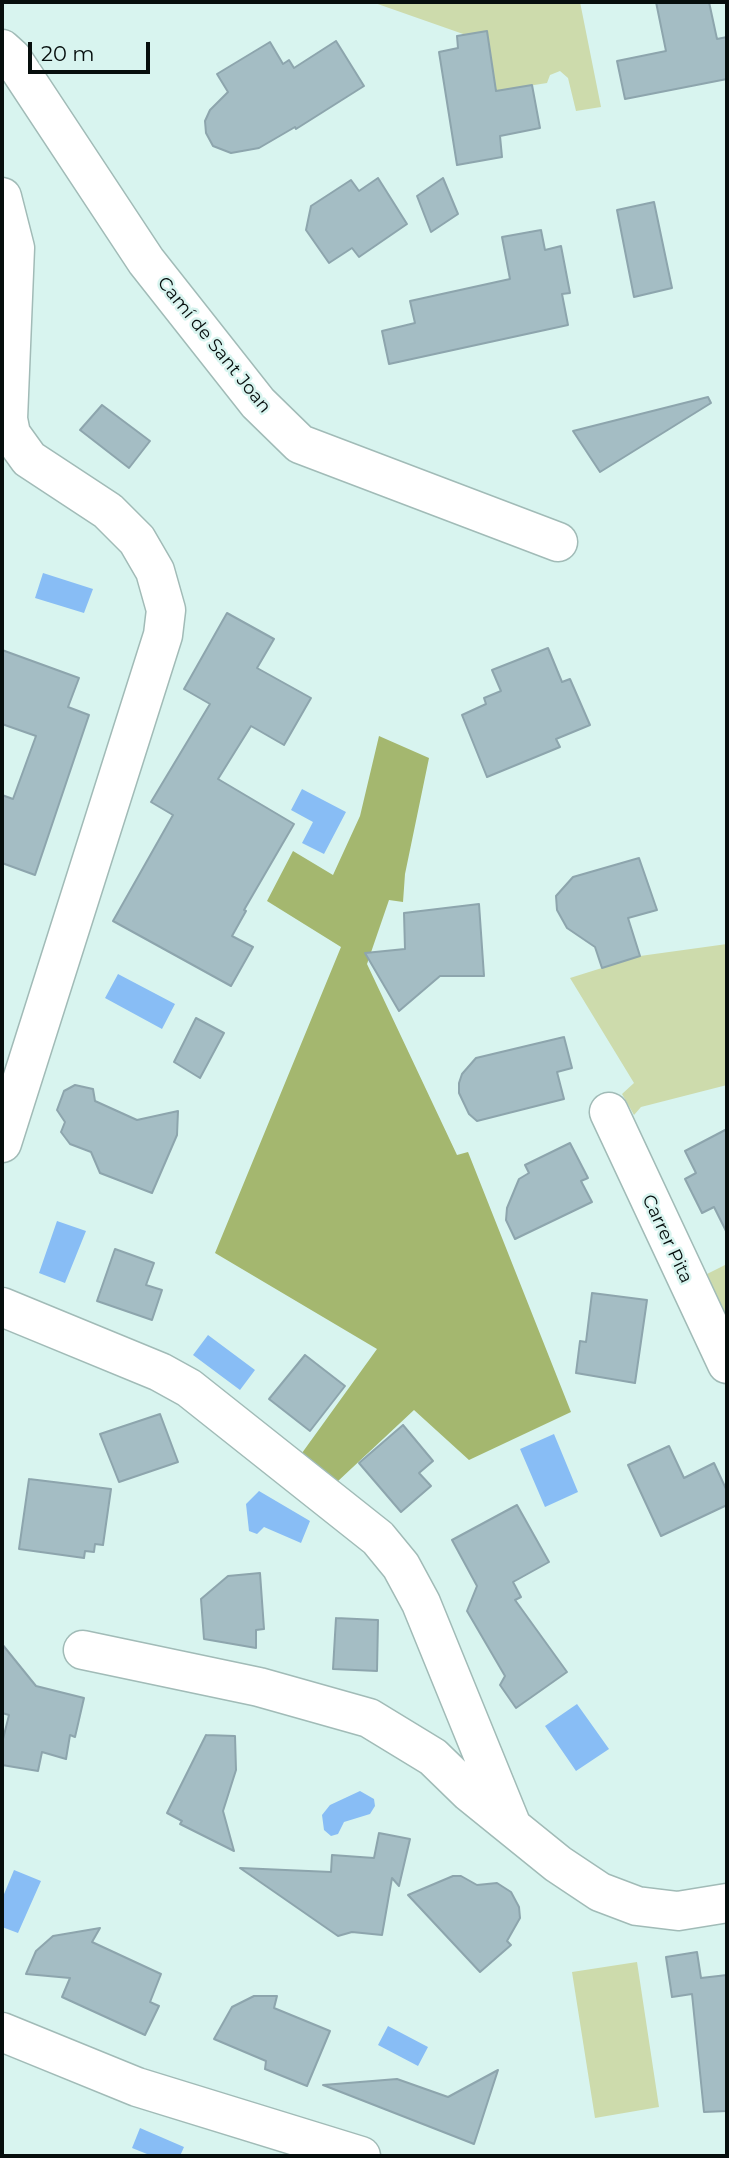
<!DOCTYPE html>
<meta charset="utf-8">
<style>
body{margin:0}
#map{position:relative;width:729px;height:2158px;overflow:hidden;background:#d8f4ef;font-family:Montserrat,sans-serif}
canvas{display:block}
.frame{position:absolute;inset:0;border:4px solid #060e0d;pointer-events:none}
.scale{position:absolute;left:28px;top:42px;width:122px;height:32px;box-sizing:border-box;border:4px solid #060e0d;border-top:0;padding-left:9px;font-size:21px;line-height:24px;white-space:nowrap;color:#060e0d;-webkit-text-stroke:5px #d8f4ef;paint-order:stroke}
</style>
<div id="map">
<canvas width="729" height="2158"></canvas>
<div class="frame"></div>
<div class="scale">20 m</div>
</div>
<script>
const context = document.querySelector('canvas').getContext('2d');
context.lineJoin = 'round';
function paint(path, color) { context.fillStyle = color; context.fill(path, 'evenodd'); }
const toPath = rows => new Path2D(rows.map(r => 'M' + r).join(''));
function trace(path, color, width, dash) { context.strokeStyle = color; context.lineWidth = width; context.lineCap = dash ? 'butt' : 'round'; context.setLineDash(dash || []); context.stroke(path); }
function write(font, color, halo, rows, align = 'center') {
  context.font = font + ' Montserrat,sans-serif'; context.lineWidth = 5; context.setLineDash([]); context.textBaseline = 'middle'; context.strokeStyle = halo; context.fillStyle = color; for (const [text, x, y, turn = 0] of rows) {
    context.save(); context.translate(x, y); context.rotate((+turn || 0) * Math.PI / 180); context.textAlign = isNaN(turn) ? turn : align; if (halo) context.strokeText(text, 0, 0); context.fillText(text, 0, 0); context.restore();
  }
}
const green = toPath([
 [372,2,580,2,601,107,576,111,568,78,560,71,550,75,547,83,496,91,487,31,466,35],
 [727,944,727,1085,641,1107,634,1115,622,1094,634,1083,570,978,640,956],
 [727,1264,727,1318,707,1274],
 [637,1962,659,2107,595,2118,572,1972]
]);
const forest = toPath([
 [379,736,429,758,405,874,403,902,389,900,367,964,457,1155,468,1152,571,1412,469,1460,414,1410,337,1482,302,1453,377,1349,215,1253,341,947,267,901,293,851,333,875,360,816]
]);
const water = toPath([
 [43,573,93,589,84,613,35,598],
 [302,789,346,812,324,854,302,843,313,822,291,810],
 [118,974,175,1004,162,1029,105,998],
 [57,1221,86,1231,65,1283,39,1273],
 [208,1335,255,1370,240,1390,193,1355],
 [554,1434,578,1492,545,1507,520,1449],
 [259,1491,310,1521,301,1543,264,1527,257,1534,249,1531,246,1504],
 [577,1704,609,1749,576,1771,545,1726],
 [360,1791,374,1799,375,1806,370,1814,344,1822,338,1834,331,1836,324,1830,322,1815,330,1805],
 [14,1870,41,1881,18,1933,2,1927,2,1899],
 [388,2026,428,2047,418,2066,378,2045],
 [140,2128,184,2147,180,2156,152,2156,132,2148]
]);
const building = toPath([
 [656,2,709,2,717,39,727,37,727,79,625,99,617,61,666,51,656,2],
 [487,31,496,91,532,85,540,128,500,136,502,157,457,165,439,52,458,48,457,36,487,31],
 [336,41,364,86,296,129,295,127,259,148,231,153,213,146,206,133,205,121,210,110,228,92,217,74,270,42,283,64,289,60,294,68,336,41],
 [378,178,407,224,359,257,352,248,329,263,306,230,311,206,351,180,359,191,378,178],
 [443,178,458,214,431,232,417,196,443,178],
 [654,202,672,288,634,297,617,210,654,202],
 [541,230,545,250,561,246,570,293,562,294,568,325,389,364,382,331,415,323,410,301,510,279,502,237,541,230],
 [708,397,711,403,600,472,573,431,708,397],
 [102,405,150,441,129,468,80,430,102,405],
 [227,613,274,639,257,668,311,698,284,745,251,726,218,779,294,824,244,910,246,911,232,936,253,947,231,986,113,921,173,815,151,802,210,704,184,689,227,613],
 [548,648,562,682,570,679,590,725,556,739,560,747,487,777,462,715,486,704,484,698,501,691,492,670,548,648],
 [2,650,79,678,68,707,89,715,35,875,2,863,2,795,13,799,36,736,2,724,2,650],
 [639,858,657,910,628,918,640,956,602,968,595,947,567,928,557,910,556,896,573,877,639,858],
 [479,904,484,976,440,976,399,1011,365,953,405,949,404,913,479,904],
 [196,1018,224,1033,200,1078,174,1062,196,1018],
 [564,1037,572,1068,557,1072,564,1099,477,1121,469,1114,459,1093,459,1083,462,1074,476,1058,564,1037],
 [75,1085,93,1089,95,1101,137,1120,178,1111,177,1135,152,1193,100,1173,91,1152,70,1144,61,1132,65,1122,57,1110,64,1091,75,1085],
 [727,1129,727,1233,714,1207,702,1213,685,1179,696,1173,685,1151,727,1129],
 [570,1143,588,1178,581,1181,592,1202,515,1239,506,1220,507,1208,519,1179,529,1173,525,1165,570,1143],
 [115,1249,154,1263,146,1285,162,1290,152,1320,97,1301,115,1249],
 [592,1293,647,1300,635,1383,576,1373,580,1341,586,1342,592,1293],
 [305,1355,345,1386,310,1431,269,1399,305,1355],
 [160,1414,178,1462,119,1482,100,1434,160,1414],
 [403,1425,433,1461,419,1473,431,1486,401,1512,359,1463,403,1425],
 [669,1446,684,1478,714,1463,727,1491,727,1505,661,1536,628,1465,669,1446],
 [29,1479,111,1489,103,1545,95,1544,94,1552,85,1551,84,1558,19,1549,29,1479],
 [517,1505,549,1562,513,1582,521,1597,515,1600,567,1672,516,1708,500,1685,505,1676,467,1611,477,1586,452,1540,517,1505],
 [260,1573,264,1629,256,1630,256,1648,204,1639,201,1599,228,1576,260,1573],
 [336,1618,378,1620,377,1671,333,1669,336,1618],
 [2,1644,36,1686,84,1698,75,1737,70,1735,66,1759,42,1752,38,1771,2,1765,2,1743,9,1715,2,1713,2,1644],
 [206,1735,235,1736,236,1770,223,1811,234,1851,180,1824,182,1821,167,1813,206,1735],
 [379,1833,410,1839,399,1886,392,1878,382,1935,352,1932,338,1936,240,1868,331,1872,332,1855,374,1858,379,1833],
 [453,1876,461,1876,477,1885,497,1883,511,1892,519,1907,520,1918,507,1941,511,1945,480,1972,408,1895,453,1876],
 [100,1928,92,1942,161,1974,150,2002,159,2006,145,2035,62,1997,70,1978,26,1974,36,1951,53,1936,100,1928],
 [697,1952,701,1978,727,1975,727,2111,704,2112,692,1994,672,1997,666,1957,697,1952],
 [254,1996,277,1996,274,2008,330,2031,307,2086,265,2069,266,2061,214,2039,232,2007,254,1996],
 [498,2070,474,2144,323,2085,397,2079,448,2097,498,2070]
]);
const minor = toPath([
 [2,49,12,58,146,261,258,403,300,444,558,542],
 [2,197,15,248,8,419,11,434,29,459,108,511,137,540,155,571,166,610,163,635,2,1143],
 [609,1112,727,1364],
 [2,1307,160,1372,189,1388,378,1538,401,1566,421,1603,511,1824],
 [83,1650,259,1687,369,1718,433,1757,469,1792,558,1864,600,1892,637,1906,678,1911,727,1903],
 [2,2032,137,2087,361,2156]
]);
const streetNames = [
 ["Camí de Sant Joan",214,345,51],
 ["Carrer Pita",667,1239,65]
];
paint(green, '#cddbac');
paint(forest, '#a4b76f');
paint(water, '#88bdf5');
paint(building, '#a4bdc4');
trace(building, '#8da5ad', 2);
trace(minor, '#a1bbb7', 41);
trace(minor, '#fff', 38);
write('18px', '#060e0d', '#d8f4ef', streetNames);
</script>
